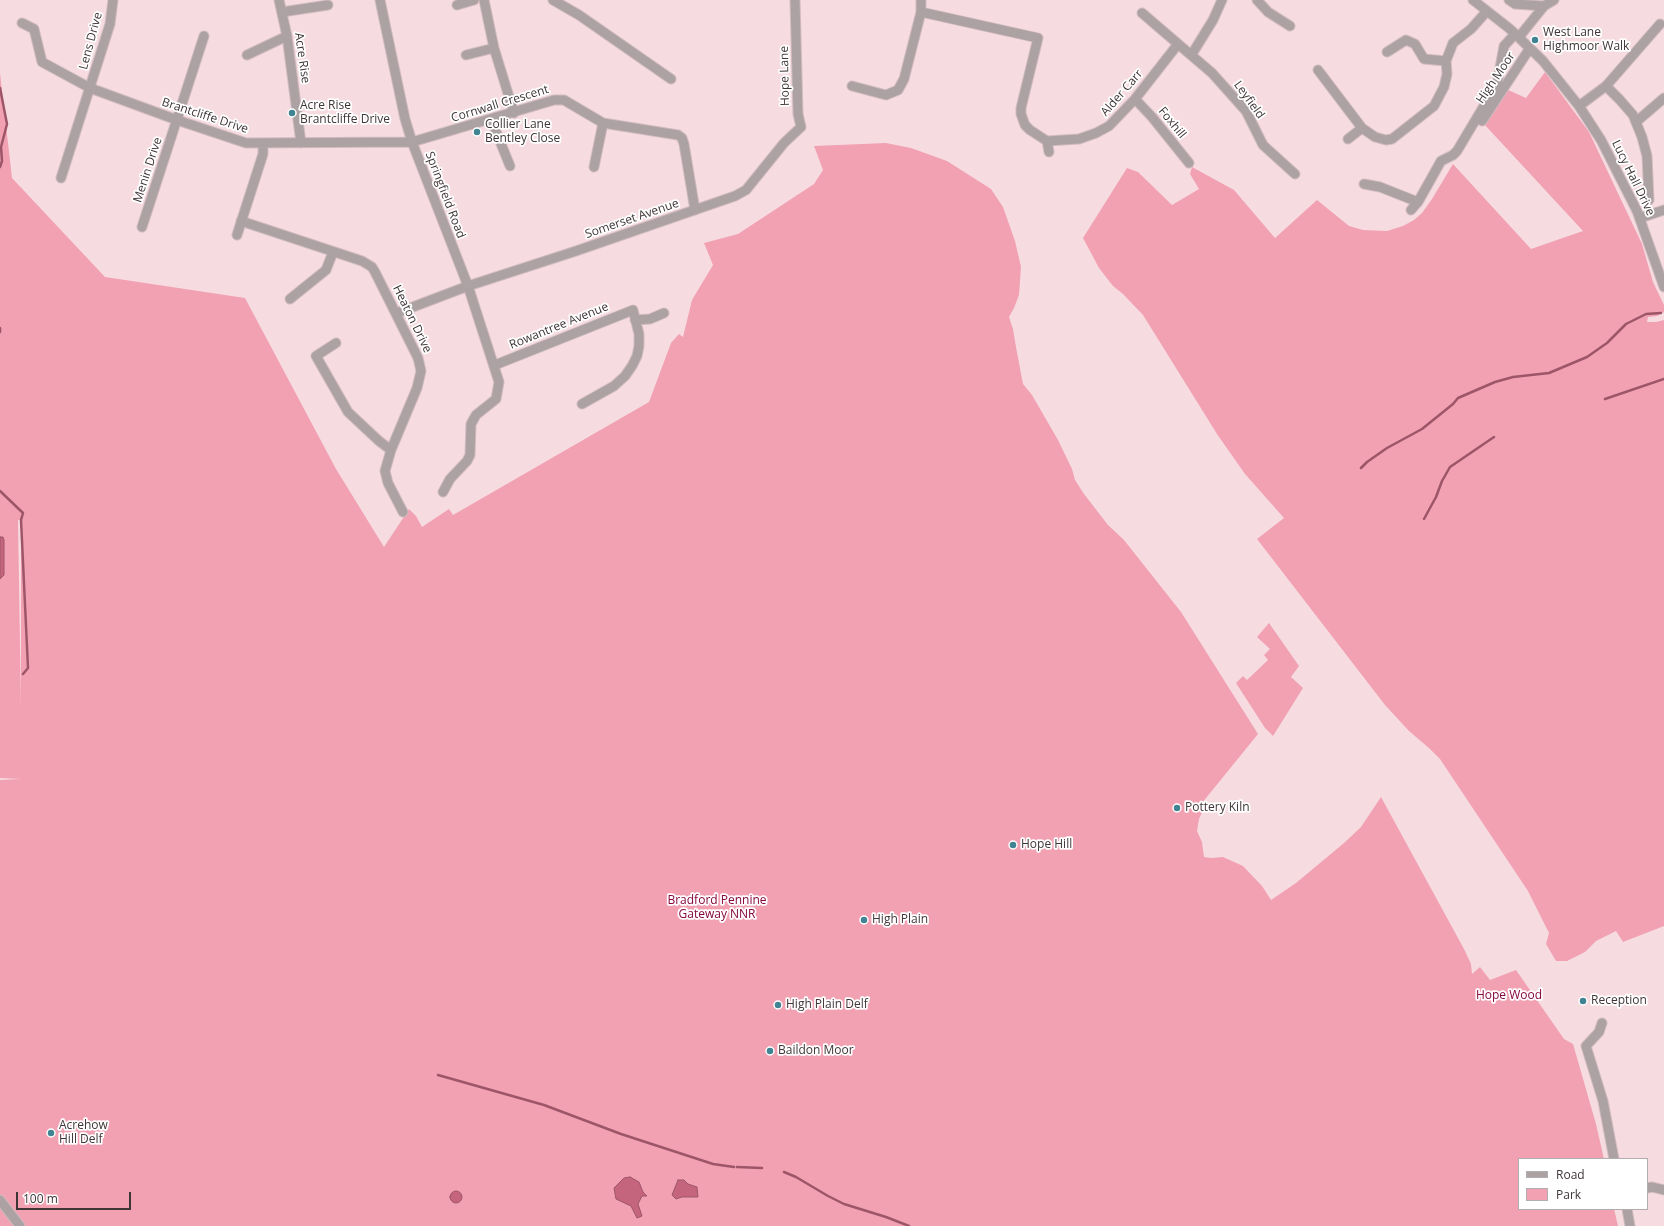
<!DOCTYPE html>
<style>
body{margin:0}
#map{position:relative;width:1664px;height:1226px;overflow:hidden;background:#f6dce1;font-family:"Open Sans",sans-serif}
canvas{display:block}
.legend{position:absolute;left:1518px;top:1158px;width:130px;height:52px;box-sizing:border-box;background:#fff;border:1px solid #b2aeaf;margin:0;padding:5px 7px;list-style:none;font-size:12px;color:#3f3537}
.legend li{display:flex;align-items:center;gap:8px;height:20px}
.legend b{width:20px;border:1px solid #b2aeaf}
.scale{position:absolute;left:16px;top:1192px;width:115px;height:18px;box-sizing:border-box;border:2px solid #3f3537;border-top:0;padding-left:5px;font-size:12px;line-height:14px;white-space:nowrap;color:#3f3537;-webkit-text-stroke:3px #fff;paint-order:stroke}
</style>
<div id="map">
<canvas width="1664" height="1226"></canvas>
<ul class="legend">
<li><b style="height:5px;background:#aca1a3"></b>Road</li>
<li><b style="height:11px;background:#f1a1b2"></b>Park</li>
</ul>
<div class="scale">100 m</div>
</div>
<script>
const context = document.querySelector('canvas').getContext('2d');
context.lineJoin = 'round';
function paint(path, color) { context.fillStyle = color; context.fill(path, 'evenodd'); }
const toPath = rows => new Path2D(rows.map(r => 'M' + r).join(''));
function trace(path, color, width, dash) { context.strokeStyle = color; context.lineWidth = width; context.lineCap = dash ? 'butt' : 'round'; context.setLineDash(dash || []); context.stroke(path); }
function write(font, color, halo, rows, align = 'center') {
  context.font = font + ' "Open Sans",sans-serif'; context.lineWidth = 3.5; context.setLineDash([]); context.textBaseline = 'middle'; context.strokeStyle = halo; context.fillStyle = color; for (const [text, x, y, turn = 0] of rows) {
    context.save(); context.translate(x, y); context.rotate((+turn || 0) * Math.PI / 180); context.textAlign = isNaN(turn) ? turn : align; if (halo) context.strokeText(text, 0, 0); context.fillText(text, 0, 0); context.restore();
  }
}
const green = toPath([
 [1545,72,1589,132,1642,244,1653,282,1664,305,1664,312,1657,316,1648,317,1647,322,1656,322,1664,320,1664,926,1623,942,1616,931,1596,941,1585,952,1567,961,1556,961,1546,944,1549,933,1528,891,1440,759,1430,749,1409,731,1385,705,1257,539,1284,518,1245,474,1217,434,1143,315,1123,294,1113,286,1099,268,1083,238,1127,168,1138,172,1172,205,1199,189,1190,174,1192,167,1234,190,1275,238,1317,200,1349,226,1363,230,1387,231,1403,226,1414,220,1422,213,1432,199,1453,164,1531,249,1583,231,1484,124,1506,89,1526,98],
 [0,73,12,178,105,277,245,298,336,469,384,547,409,509,416,516,422,527,449,509,453,515,649,402,671,343,679,334,683,337,692,300,713,265,704,243,738,234,814,184,823,170,814,146,886,143,911,148,947,161,991,189,1003,207,1015,241,1021,267,1019,295,1014,308,1009,317,1013,329,1016,347,1023,384,1032,395,1058,440,1072,469,1075,480,1084,494,1108,525,1124,540,1181,612,1258,734,1202,803,1204,808,1199,819,1197,831,1202,842,1204,857,1211,858,1223,857,1243,866,1262,886,1271,900,1296,883,1344,843,1361,827,1381,797,1464,949,1471,964,1472,974,1480,967,1490,980,1516,970,1564,1039,1573,1044,1596,1124,1604,1159,1519,1159,1519,1209,1614,1209,1618,1226,0,1226,0,780,21,779,0,778],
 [19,520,21,520,21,708,18,520],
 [1269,623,1299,666,1291,677,1303,688,1273,736,1265,728,1236,683,1243,676,1247,680,1268,660,1264,655,1270,649,1257,637]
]);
const water = toPath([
 [0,537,3,537,4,540,4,575,0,579,0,537],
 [630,1177,639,1182,643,1192,647,1196,642,1196,638,1204,642,1216,637,1218,631,1206,616,1199,614,1188,624,1178,630,1177],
 [678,1180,684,1180,688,1184,697,1187,698,1197,682,1197,676,1199,672,1195,678,1180],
 '450 1197a6 6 0 1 1 12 0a6 6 0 1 1-12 0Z'
]);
const stream = toPath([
 [0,88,7,124,1,147,2,161,0,167],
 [0,328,0,332],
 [1605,399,1664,379],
 [1361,468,1367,462,1387,448,1422,429,1453,404,1458,398,1495,382,1513,377,1549,373,1587,357,1607,343,1626,324,1646,314,1661,313],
 [0,491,23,513,21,520,28,668,23,674],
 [1424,519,1436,497,1442,481,1450,467,1494,437],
 [438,1075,544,1105,621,1134,713,1164,734,1167],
 [737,1167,762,1168],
 [784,1172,796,1177,828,1196,844,1204,886,1217,909,1226]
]);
const minor = toPath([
 [279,0,287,36,301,143],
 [380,0,405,119,412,142,468,286,499,382,496,399,476,415,471,424,470,455,467,461,450,479,443,492],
 [484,0,494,48,514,113],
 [553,0,579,15,671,79],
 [921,0,921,12,1038,38,1021,108,1021,114,1025,125,1030,130,1047,141,1049,152],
 [1257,0,1268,12,1290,26],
 [1473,0,1510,29,1543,61,1579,106,1601,140,1637,211,1664,287],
 [1509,0,1515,4,1544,6],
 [457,5,474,0],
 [282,12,328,5],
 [1142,13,1212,73,1246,111,1263,145,1295,174],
 [22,23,34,29,42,62,90,88,177,120,246,143,412,142,554,100,564,100,603,123,678,135,682,138,684,144,695,210],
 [1519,37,1544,6,1554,0],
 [1387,52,1406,40,1415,44,1424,59,1446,61],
 [1192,54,1213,20,1222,0],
 [247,55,287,36],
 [466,55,494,48],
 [1318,70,1362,128,1375,137,1386,140,1392,139,1434,106,1444,87,1447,74,1446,61,1453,43,1471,29,1487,11],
 [852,86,886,95,898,90,904,79,921,12],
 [1606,86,1660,24],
 [1135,99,1152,117,1189,163],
 [1579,106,1606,86,1620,100,1633,115,1642,137,1647,156,1649,200],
 [491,119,510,166],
 [1482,121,1530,48],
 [1636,122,1664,98],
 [1348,139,1362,128],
 [1047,141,1079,139,1096,133,1109,126,1135,99,1178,44],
 [594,167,603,123],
 [61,178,110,24,113,0],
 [1364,184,1380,187,1418,202,1441,161,1453,155,1457,151,1497,84,1504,46,1515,34],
 [1411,210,1418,202],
 [1640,218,1664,210],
 [241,221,362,261,372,267,375,272,418,358,421,371,417,388,391,450,385,471,388,483,403,512],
 [142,227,204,36],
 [237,235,263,154,263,143],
 [290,299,326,270,333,252],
 [397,313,468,286,576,251,735,196,746,190,784,143,801,127,798,114,795,0],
 [635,320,650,319,664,313],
 [336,343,316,356,348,412,379,441,391,450],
 [495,365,633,310,639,334,639,346,637,356,632,366,625,376,614,386,582,404],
 [1602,1023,1599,1032,1586,1046,1603,1101,1614,1159],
 [1647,1188,1652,1187,1664,1190],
 [0,1200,20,1226],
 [1627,1209,1630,1226]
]);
const markers = [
 [1535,40,4,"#408393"],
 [292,113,4,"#408393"],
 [477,132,4,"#408393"],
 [1177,808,4,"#408393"],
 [1013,845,4,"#408393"],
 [864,920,4,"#408393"],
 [1583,1001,4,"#408393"],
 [778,1005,4,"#408393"],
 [770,1051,4,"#408393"],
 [51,1133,4,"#408393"]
];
const poiNames = [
 ["West Lane",1543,33],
 ["Highmoor Walk",1543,47],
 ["Acre Rise",300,106],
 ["Brantcliffe Drive",300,120],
 ["Collier Lane",485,125],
 ["Bentley Close",485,139],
 ["Pottery Kiln",1185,808],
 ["Hope Hill",1021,845],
 ["High Plain",872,920],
 ["Reception",1591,1001],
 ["High Plain Delf",786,1005],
 ["Baildon Moor",778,1051],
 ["Acrehow",59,1126],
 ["Hill Delf",59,1140]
];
const streetNames = [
 ["Lens Drive",91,41,-75],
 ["Acre Rise",302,58,82],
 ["Hope Lane",785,76,-91],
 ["High Moor",1496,78,-56],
 ["Alder Carr",1122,93,-49],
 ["Leyfield",1249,100,54],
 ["Cornwall Crescent",500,104,-17],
 ["Brantcliffe Drive",205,116,18],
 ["Foxhill",1172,123,51],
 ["Menin Drive",148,170,-72],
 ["Lucy Hall Drive",1633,178,64],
 ["Springfield Road",445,195,69],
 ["Somerset Avenue",632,219,-19],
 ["Heaton Drive",412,319,64],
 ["Rowantree Avenue",559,326,-22]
];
const parkNames = [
 ["Bradford Pennine",717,901],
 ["Gateway NNR",717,915],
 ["Hope Wood",1509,996]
];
paint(green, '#f1a1b2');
paint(water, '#c5647d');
trace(water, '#9d5668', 1);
trace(stream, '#9d5668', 2.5);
trace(minor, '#d1bbbf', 11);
trace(minor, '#aca1a3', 9);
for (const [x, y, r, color] of markers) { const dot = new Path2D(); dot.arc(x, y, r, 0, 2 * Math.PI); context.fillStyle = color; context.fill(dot); trace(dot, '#fff', 1.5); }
write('12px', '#3f3537', '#fff', poiNames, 'left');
write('12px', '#3f3537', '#fff', streetNames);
write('12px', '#86073c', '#fff', parkNames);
</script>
